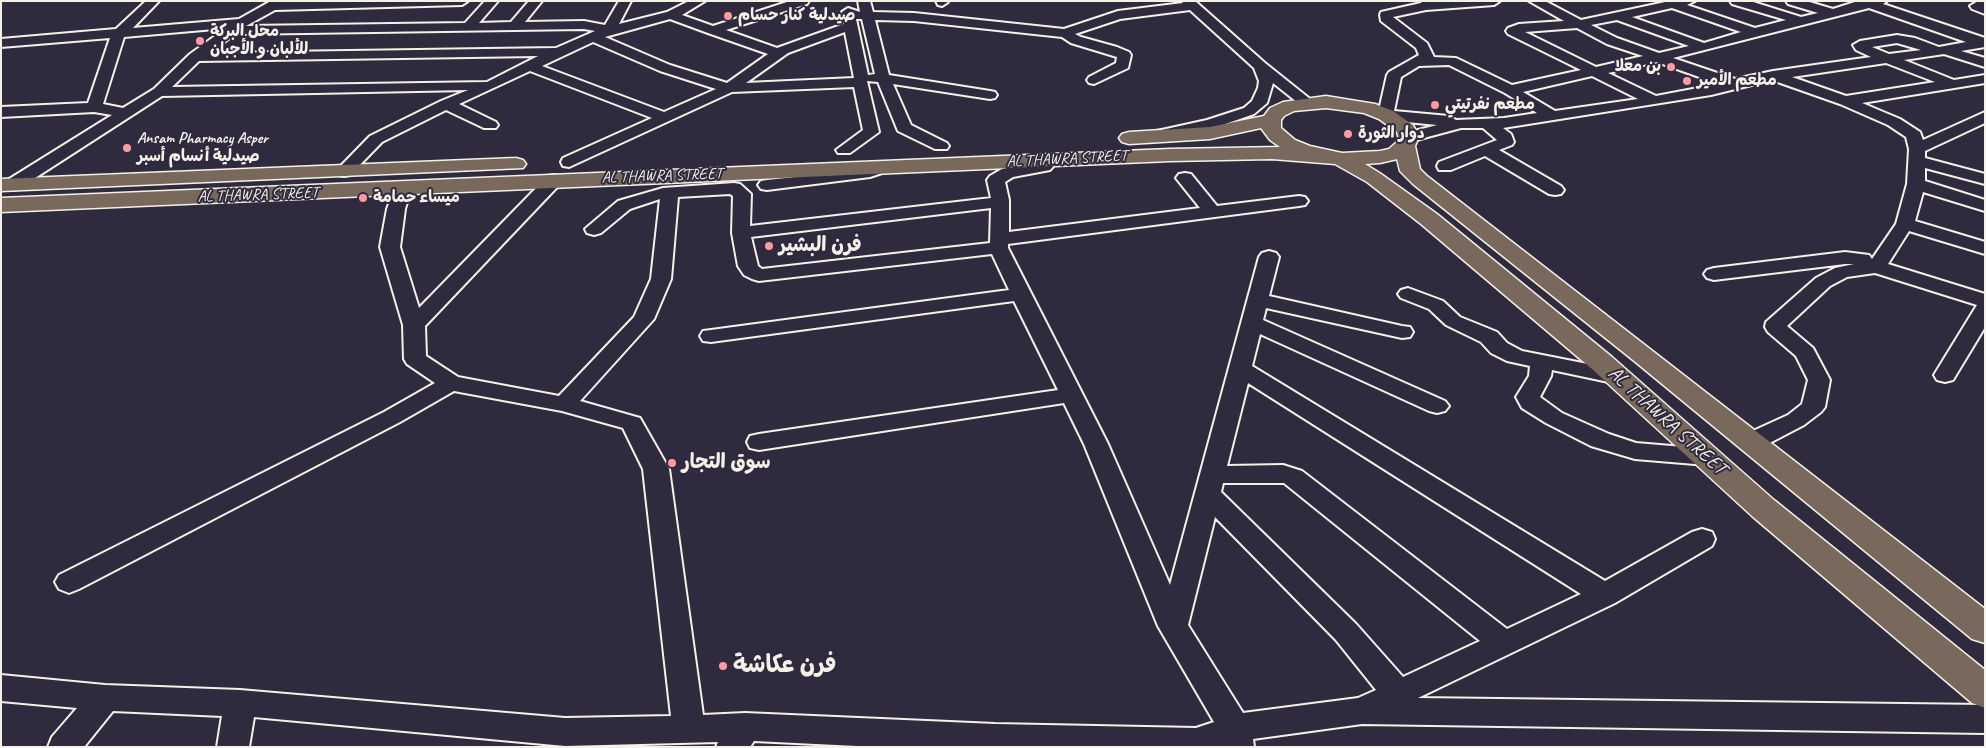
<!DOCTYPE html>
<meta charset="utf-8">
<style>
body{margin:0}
#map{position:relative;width:1986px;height:748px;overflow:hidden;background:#2f2a3d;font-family:Caveat,sans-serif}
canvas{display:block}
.frame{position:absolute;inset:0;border:2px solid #f4f1e8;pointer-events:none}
</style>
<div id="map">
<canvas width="1986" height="748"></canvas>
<div class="frame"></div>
</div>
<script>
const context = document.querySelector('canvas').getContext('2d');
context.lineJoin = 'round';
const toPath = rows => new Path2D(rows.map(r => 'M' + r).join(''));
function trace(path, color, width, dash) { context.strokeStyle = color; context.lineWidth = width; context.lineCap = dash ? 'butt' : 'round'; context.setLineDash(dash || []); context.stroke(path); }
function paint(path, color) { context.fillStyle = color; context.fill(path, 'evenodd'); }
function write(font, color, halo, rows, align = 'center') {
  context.font = font + ' Caveat,"Playpen Sans Arabic",sans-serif'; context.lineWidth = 4; context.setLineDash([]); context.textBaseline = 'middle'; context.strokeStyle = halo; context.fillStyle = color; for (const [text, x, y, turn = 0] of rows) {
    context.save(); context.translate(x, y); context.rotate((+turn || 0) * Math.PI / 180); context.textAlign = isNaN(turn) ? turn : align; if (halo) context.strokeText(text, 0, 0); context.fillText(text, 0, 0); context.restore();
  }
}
const minor = toPath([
 [146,1,159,1,133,28,239,19,271,1,468,1,462,5,275,10,246,26,465,23,485,1,498,1,479,23,511,22,529,1,542,1,525,22,584,21,605,25,619,1,631,1,619,24,667,12,689,1,705,1,682,15,713,26,790,1,809,1,807,4,726,30,777,48,844,24,842,12,848,8,860,12,858,1,870,1,873,12,914,13,1064,29,1118,11,1183,3,1181,1,1195,1,1265,63,1315,103,1312,106,1302,106,1273,83,1267,103,1254,114,1211,129,1163,139,1157,137,1155,134,1157,131,1207,120,1244,108,1252,101,1258,88,1259,81,1254,68,1190,10,1120,19,1075,34,1081,37,1117,47,1129,52,1131,55,1128,68,1094,84,1089,83,1087,80,1089,77,1116,63,1117,57,1071,43,1062,37,914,21,875,20,889,75,990,91,995,92,997,95,995,98,990,99,893,84,911,125,947,143,949,146,947,149,935,149,898,131,878,82,867,81,879,132,850,153,838,153,836,150,863,130,854,87,732,92,569,167,563,166,561,162,563,158,652,118,530,71,459,104,496,122,498,125,496,128,484,128,446,110,382,142,350,175,344,176,338,175,336,171,370,136,441,101,468,90,162,96,18,189,12,190,6,189,3,185,6,181,112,115,94,112,1,117,1,107,88,103,110,38,1,47,1,39,116,29,146,1],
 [670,19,708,33,768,54,727,83,670,65,605,37,670,19],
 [856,19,862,19,875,74,868,75,856,19],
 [226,28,190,54,154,89,123,108,103,104,124,37,226,28],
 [584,29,595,31,556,48,210,53,235,34,584,29],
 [845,32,854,78,746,83,788,53,845,32],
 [593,42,660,71,716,89,664,112,542,66,593,42],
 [538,56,487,82,172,87,199,61,538,56],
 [936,1,948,1,948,2,942,6,938,5,936,1],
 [1422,1,1500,1,1494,5,1426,10,1393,17,1427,43,1434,57,1456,58,1512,85,1581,70,1508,34,1506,31,1508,28,1519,24,1564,21,1529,1,1545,1,1581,20,1670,1,1695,1,1687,5,1755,28,1786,20,1732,4,1730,1,1750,1,1801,17,1818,13,1788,4,1786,1,1806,1,1833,9,1858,1,1887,1,1883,4,1985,38,1985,47,1961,51,1985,58,1985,67,1944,54,1904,60,1954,80,1985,75,1985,83,1862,103,1900,119,1920,132,1923,140,1985,112,1985,123,1925,151,1925,158,1985,174,1985,184,1925,168,1925,181,1985,200,1985,211,1923,192,1915,221,1985,242,1985,254,1909,231,1888,264,1985,294,1985,327,1953,380,1945,382,1937,380,1934,375,1977,305,1875,273,1847,277,1830,286,1787,326,1813,348,1830,380,1825,407,1821,412,1804,425,1760,448,1751,450,1742,448,1739,442,1742,436,1788,415,1802,404,1808,380,1796,356,1768,332,1765,327,1766,322,1816,278,1835,268,1854,264,1845,264,1714,280,1707,278,1704,274,1707,270,1714,268,1845,252,1869,255,1872,259,1870,262,1896,224,1907,184,1909,149,1906,137,1888,125,1840,104,1772,80,1711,95,1503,128,1511,134,1514,142,1512,145,1499,150,1561,186,1564,190,1561,194,1555,195,1549,194,1485,156,1451,170,1439,170,1437,166,1439,162,1497,140,1483,128,1461,128,1409,142,1403,140,1401,137,1403,134,1437,125,1386,120,1381,118,1378,115,1387,75,1389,72,1419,55,1416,48,1381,21,1380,15,1381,12,1421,3,1422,1],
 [1672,8,1741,32,1704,43,1632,17,1672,8],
 [1869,8,1966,42,1939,47,1915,38,1897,35,1860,41,1853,45,1856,50,1871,57,1773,71,1735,79,1673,58,1869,8],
 [1617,20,1689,46,1659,53,1617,38,1591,25,1617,20],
 [1577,28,1607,44,1643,56,1596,67,1525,32,1577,28],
 [1897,43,1921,50,1889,54,1872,47,1897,43],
 [1657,62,1719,84,1656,96,1608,73,1657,62],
 [1886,63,1935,82,1846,96,1792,77,1886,63],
 [1449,65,1505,93,1537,113,1504,118,1456,120,1449,116,1394,111,1401,77,1419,66,1449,65],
 [1592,76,1638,99,1555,111,1523,92,1592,76],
 [1978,1,1985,1,1985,14,1972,9,1970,6,1978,1],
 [1051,155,1057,156,1059,160,1050,170,1013,177,1005,182,1009,200,1009,232,1200,208,1176,178,1179,174,1185,173,1191,174,1217,206,1299,196,1305,197,1308,201,1305,205,1299,206,1008,244,1008,248,1108,444,1170,585,1259,257,1262,253,1269,251,1276,253,1279,257,1269,296,1402,326,1410,327,1413,332,1410,337,1402,338,1266,308,1263,320,1445,401,1449,406,1445,411,1437,413,1429,411,1260,334,1252,366,1605,581,1692,532,1702,529,1712,532,1715,539,1712,546,1615,603,1418,698,1985,705,1985,733,1362,724,1253,739,1254,747,878,747,754,741,750,747,716,747,718,742,565,746,254,717,249,747,217,747,222,716,113,711,84,747,48,747,52,737,77,708,1,701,1,675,105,685,240,690,565,718,671,716,643,469,623,428,562,411,454,391,400,422,79,589,69,593,59,589,55,582,59,575,384,412,435,383,407,364,404,359,403,325,380,247,387,209,396,185,402,184,408,185,411,189,405,209,400,247,419,308,548,176,554,175,560,176,563,180,560,184,425,326,426,356,458,377,559,396,634,317,651,279,660,199,630,209,601,233,594,235,587,233,585,229,618,201,663,188,734,183,740,184,751,194,750,226,991,198,987,180,990,176,1002,169,1039,162,1045,156,1051,155],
 [730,194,733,196,732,233,738,266,744,275,752,279,759,281,992,254,1009,290,711,330,703,331,700,336,703,341,711,342,1014,301,1058,390,759,434,750,436,747,442,750,448,759,450,1064,403,1084,444,1158,626,1214,722,1196,728,995,724,745,713,703,715,669,469,640,418,580,401,654,319,671,279,678,197,730,194],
 [991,208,990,243,762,269,758,266,751,237,991,208],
 [1248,383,1581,594,1507,629,1302,471,1283,465,1227,466,1248,383],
 [1223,483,1284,483,1480,641,1403,677,1356,624,1221,492,1223,483],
 [1215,517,1336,640,1376,690,1358,698,1243,713,1188,625,1215,517],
 [882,162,888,163,890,167,888,171,870,177,767,190,761,189,758,185,761,181,767,180,842,172,866,168,882,162],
 [1408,288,1443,301,1460,317,1497,332,1507,343,1522,351,1618,370,1626,372,1629,377,1626,382,1618,384,1552,370,1551,376,1540,397,1562,413,1609,434,1636,443,1707,449,1716,451,1719,457,1716,463,1707,465,1635,459,1591,446,1546,423,1522,408,1516,397,1529,376,1530,366,1507,361,1491,353,1481,342,1446,325,1429,309,1401,298,1398,294,1401,290,1408,288]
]);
const major = toPath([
 [1326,96,1375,104,1393,111,1413,125,1419,137,1415,146,1420,169,1427,176,1985,609,1985,643,1972,639,1633,360,1413,184,1400,171,1397,159,1380,163,1365,164,1381,174,1437,214,1612,357,1774,500,1985,670,1985,708,1972,703,1752,516,1592,369,1421,224,1367,182,1335,164,1272,159,1170,161,1,212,1,198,1170,149,1280,147,1270,140,1261,128,1210,139,1129,144,1122,142,1119,138,1122,134,1129,132,1210,127,1264,116,1270,108,1283,102,1326,96],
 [1326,108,1364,113,1379,119,1397,132,1399,140,1389,149,1380,151,1342,153,1310,146,1295,140,1281,128,1281,120,1284,116,1294,111,1326,108],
 [516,158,523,160,526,164,523,168,1,191,1,179,516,158]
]);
const markers = [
 [728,16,5,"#ff9aa2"],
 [200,41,5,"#ff9aa2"],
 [1671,67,5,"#ff9aa2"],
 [1687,81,5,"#ff9aa2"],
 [1435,105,5,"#ff9aa2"],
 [1348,134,5,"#ff9aa2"],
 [127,148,5,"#ff9aa2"],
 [363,198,5,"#ff9aa2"],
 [769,246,5,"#ff9aa2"],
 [672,463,5,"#ff9aa2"],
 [723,666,5,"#ff9aa2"]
];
const farPoinames = [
 ["صيدلية كنار حسام",738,16],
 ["محل البركة",210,32],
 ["للألبان و الأجبان",210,50],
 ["بن معلا",1661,67,"right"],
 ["مطعم الأمير",1697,81],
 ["مطعم نفرتيتي",1445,105],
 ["دوار الثورة",1358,134],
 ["Ansam Pharmacy Asper",137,139],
 ["صيدلية أنسام أسبر",137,157],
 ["ميساء حمامة",373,198]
];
const farStreetnames = [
 ["AL THAWRA STREET",1067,159,-3],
 ["AL THAWRA STREET",662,176,-2],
 ["AL THAWRA STREET",258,195,-2]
];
const poiNames = [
 ["فرن البشير",779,246],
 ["سوق التجار",682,463]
];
const streetNames = [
 ["AL THAWRA STREET",1667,421,42]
];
const nearPoinames = [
 ["فرن عكاشة",733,666]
];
trace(minor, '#f4f1e8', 4);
trace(major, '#f4f1e8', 3);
paint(minor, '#2f2a3d');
paint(major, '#78695c');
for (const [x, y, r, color] of markers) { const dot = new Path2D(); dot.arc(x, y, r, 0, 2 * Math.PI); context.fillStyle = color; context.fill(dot); trace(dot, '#2f2a3d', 2); }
write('bold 16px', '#f4f1e8', '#2f2a3d', farPoinames, 'left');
write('16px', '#f4f1e8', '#2f2a3d', farStreetnames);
write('bold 20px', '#f4f1e8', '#2f2a3d', poiNames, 'left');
write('20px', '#f4f1e8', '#2f2a3d', streetNames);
write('bold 24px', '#f4f1e8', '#2f2a3d', nearPoinames, 'left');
</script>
